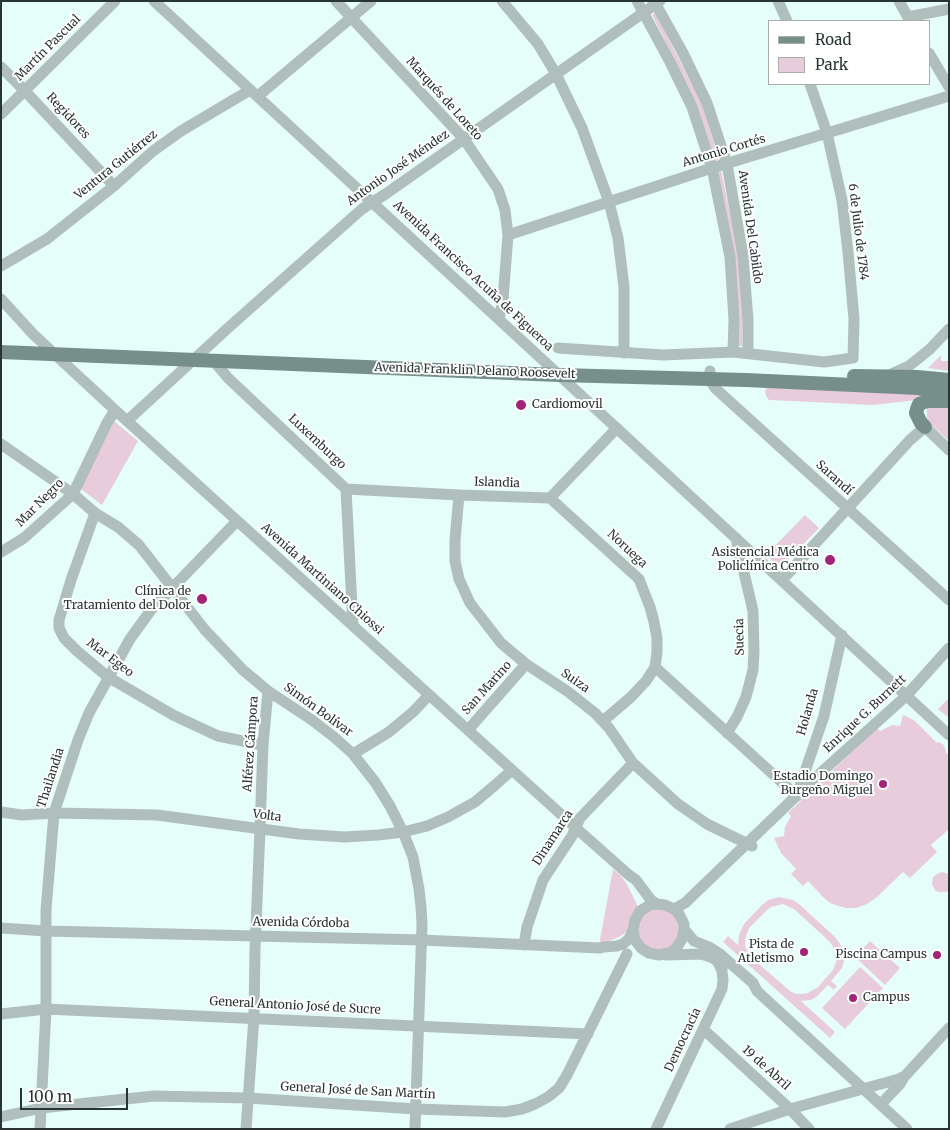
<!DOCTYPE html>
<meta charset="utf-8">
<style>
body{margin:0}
#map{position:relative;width:950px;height:1130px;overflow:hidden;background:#e5fef9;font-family:Merriweather,serif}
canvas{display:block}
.frame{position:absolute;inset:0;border:2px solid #283532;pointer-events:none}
.legend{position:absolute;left:768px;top:20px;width:162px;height:65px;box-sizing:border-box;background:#fff;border:1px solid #a9aead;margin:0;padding:6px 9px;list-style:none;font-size:15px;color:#283532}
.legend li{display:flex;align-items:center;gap:10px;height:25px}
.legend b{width:25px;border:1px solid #a9aead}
.scale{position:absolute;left:20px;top:1088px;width:108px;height:22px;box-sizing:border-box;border:2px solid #283532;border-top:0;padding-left:6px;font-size:15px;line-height:18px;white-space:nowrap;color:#283532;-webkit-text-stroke:4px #fff;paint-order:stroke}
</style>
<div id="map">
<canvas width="950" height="1130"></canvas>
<div class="frame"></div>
<ul class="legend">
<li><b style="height:6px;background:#768f8a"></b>Road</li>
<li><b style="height:14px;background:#e9ccdb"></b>Park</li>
</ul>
<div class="scale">100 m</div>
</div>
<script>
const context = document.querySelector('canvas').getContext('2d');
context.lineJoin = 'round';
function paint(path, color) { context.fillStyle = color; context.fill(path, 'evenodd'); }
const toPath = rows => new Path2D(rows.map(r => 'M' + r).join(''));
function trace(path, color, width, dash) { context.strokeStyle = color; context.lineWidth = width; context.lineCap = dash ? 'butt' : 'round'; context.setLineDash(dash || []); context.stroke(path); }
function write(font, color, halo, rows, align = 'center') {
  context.font = font + ' Merriweather,serif'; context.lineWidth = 4; context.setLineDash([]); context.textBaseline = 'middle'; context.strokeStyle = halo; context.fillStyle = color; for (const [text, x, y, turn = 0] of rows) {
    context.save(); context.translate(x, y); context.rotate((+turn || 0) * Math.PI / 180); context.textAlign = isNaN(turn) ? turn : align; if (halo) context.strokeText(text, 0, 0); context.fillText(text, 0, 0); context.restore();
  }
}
const green = toPath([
 [655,13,702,103,719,160,715,161,697,105,652,15],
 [721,170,739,257,743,318,742,346,737,346,717,171],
 [941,355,941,361,949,361,949,371,928,368],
 [767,387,939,395,909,401,872,405,771,400,769,400,766,396,765,391],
 [949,405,949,441,927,421,927,407],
 [114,421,138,441,102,505,81,489],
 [805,515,819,528,780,568,766,555],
 [949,698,949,718,938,709],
 [903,715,906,716,915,721,937,743,938,742,943,744,946,750,945,751,949,756,949,829,931,845,937,852,910,878,903,872,877,897,867,904,856,908,846,908,838,906,830,903,823,897,808,881,803,886,791,874,796,869,781,853,774,838,784,836,785,827,791,816,788,813,877,728,880,731,892,725,900,726],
 [613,869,621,876,627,884,638,907,630,927,625,933,619,937,599,945],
 [942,872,949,874,949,891,945,892,938,892,935,890,932,884,933,877,939,873],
 [779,897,793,900,799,904,835,937,842,947,844,961,842,968,831,981,837,986,834,990,828,985,816,997,811,1000,801,1001,835,1032,830,1038,723,942,728,936,738,945,739,935,744,924,762,905,768,900],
 [783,904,794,909,830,942,835,950,837,959,833,970,818,987,808,993,802,994,796,994,790,991,751,957,745,946,745,939,747,933,750,927,766,911,771,907],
 [657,904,682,919,673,951,641,948,635,920],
 [870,941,900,968,885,985,855,957],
 [860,967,883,988,845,1029,822,1008]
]);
const minor = toPath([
 [154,1,949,735],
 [336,1,464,139,498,189,505,210,508,235,503,299,499,319],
 [502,1,538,44,556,74,582,128,609,202,618,238,624,287,624,353],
 [637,1,670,62,692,107,712,168,730,257,734,320,733,352],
 [654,1,683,53,707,103,727,164,743,256,748,320,748,353],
 [778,1,787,21],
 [899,1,910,21],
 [908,17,949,9],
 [929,53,949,87],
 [1,67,25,91,114,186],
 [258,96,371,1],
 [1,114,115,1],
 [508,235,712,168,949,96],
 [1,266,47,239,114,186,153,151,181,131,250,90],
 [1,299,33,334,115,410,576,828,629,875,636,880,651,900,657,904,665,905,674,909,679,914,684,924,684,929,682,939,677,947,673,951,669,953,659,955,649,953,641,948,635,940,633,930,635,920,640,911,650,905,657,904],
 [558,348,663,355,733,352,824,362,853,358,854,319,848,252,842,200,827,133,810,84],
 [213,360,228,378,346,489,353,626],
 [710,371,709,379,716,389,949,600],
 [887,376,909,366,930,349,949,329],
 [127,421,228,328,362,209,387,193,660,1],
 [1,444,73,494,95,513,118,527,139,545,205,630,243,670,268,691,312,720,334,737,353,754,375,782,390,806,403,832,413,857,419,889,421,907,422,924,415,1129],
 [346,489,459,495,550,498,617,428],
 [459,495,455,540,455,561,459,579,470,603,501,643,526,664,567,691,595,713,609,728,633,763,678,804,707,824,752,846],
 [550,498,639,579,650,607,654,622,657,638,657,652,655,667,646,681,631,697,603,721],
 [95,513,71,580,59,620,59,628,64,638,77,651,108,677,173,715,218,736,263,745],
 [1,552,24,538,73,494,107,423,115,410],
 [782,580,910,440,925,427,949,450],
 [655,667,797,796],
 [468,730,526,664],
 [727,733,737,717,746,697,753,670,754,651,753,611,736,538],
 [353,754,389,732,413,712,429,695],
 [797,795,824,716,842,635],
 [1,812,22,815,54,813,157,815,299,834,345,837,378,835,403,832,427,826,448,817,475,802,494,786,512,770],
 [674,909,685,903,816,777,906,696,949,648],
 [1,928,46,931,422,940,600,948,604,947,617,946,623,944,629,939,633,930],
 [684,929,694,941,709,947,720,954,753,983,757,991,907,1129],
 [524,945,527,927,543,880,572,836,580,818,633,763],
 [666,955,702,954,713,958,723,966],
 [1,1014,46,1009,588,1034],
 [703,1029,790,1109,809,1129],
 [881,1104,900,1084,904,1077],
 [1,1117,41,1108,154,1096,248,1098,416,1109,505,1112,522,1109,535,1104,548,1097,559,1088,567,1075,627,954],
 [40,1129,46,1009,46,910,54,813,78,740,89,713,130,639,151,610,237,521],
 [246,1129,254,1017,255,949,260,829,263,745,268,691],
 [656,1129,722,989,723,980,722,971,718,962],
 [730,1129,790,1109,899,1079,905,1076,949,1028]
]);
const major = toPath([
 [1,352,559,375,746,380,918,388,949,393],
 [854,376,917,377,949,380],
 [925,427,921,423,916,413,917,409,919,404,927,401,949,401]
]);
const markers = [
 [521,405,6,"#a22477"],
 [830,560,6,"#a22477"],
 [202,599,6,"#a22477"],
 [883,784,5,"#a22477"],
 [804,952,5,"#a22477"],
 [937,955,5,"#a22477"],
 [853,998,5,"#a22477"]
];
const streetNames = [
 ["Martín Pascual",48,48,-45],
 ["Marqués de Loreto",444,99,48],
 ["Regidores",68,116,47],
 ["Antonio Cortés",724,151,-17],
 ["Ventura Gutiérrez",116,165,-39],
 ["Antonio José Méndez",398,168,-35],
 ["Avenida Del Cabildo",750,227,82],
 ["6 de Julio de 1784",858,232,83],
 ["Avenida Francisco Acuña de Figueroa",473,276,43],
 ["Avenida Franklin Delano Roosevelt",475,371,2],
 ["Luxemburgo",317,442,43],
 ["Sarandí",834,478,42],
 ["Islandia",497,483,2],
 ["Mar Negro",40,503,-45],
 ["Noruega",627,549,43],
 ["Avenida Martiniano Chiossi",322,579,42],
 ["Suecia",740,637,-91],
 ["Mar Egeo",110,658,37],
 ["Suiza",575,681,35],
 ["San Marino",487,688,-48],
 ["Simón Bolívar",318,710,36],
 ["Holanda",808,712,-74],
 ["Enrique G. Burnett",865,714,-43],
 ["Alférez Cámpora",251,744,-86],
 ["Thailandia",51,778,-72],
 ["Volta",267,816,7],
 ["Dinamarca",553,838,-57],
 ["Avenida Córdoba",301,923,1],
 ["General Antonio José de Sucre",295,1006,3],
 ["Democracia",683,1040,-65],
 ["19 de Abril",766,1068,42],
 ["General José de San Martín",358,1091,3]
];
const poiNames = [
 ["Cardiomovil",532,405,"left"],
 ["Asistencial Médica",819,553],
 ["Policlínica Centro",819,567],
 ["Clínica de",191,592],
 ["Tratamiento del Dolor",191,606],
 ["Estadio Domingo",873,777],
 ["Burgeño Miguel",873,791],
 ["Pista de",794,945],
 ["Atletismo",794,959],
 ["Piscina Campus",927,955],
 ["Campus",863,998,"left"]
];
paint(green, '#e9ccdb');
trace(minor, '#b1bfbc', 11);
trace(major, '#768f8a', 14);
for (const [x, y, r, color] of markers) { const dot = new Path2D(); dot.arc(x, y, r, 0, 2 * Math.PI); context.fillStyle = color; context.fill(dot); trace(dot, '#fff', 2); }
write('12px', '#283532', '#fff', streetNames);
write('12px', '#283532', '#fff', poiNames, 'right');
</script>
